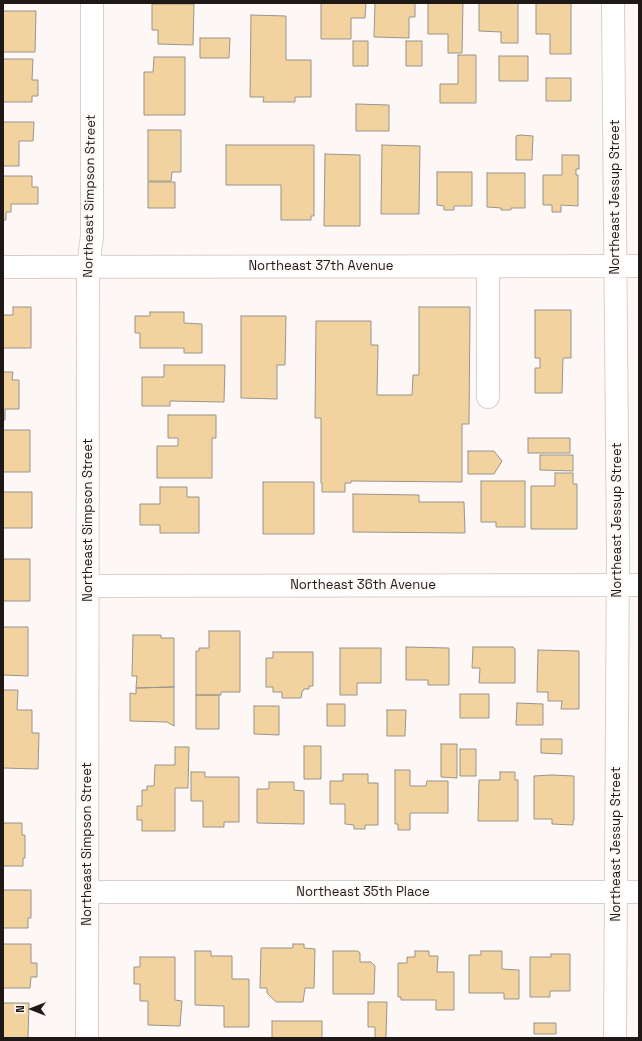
<!DOCTYPE html>
<style>
body{margin:0}
#map{position:relative;width:642px;height:1041px;overflow:hidden;background:#fdf8f6;font-family:"Space Grotesk",sans-serif}
canvas{display:block}
.frame{position:absolute;inset:0;border:4px solid #1e1917;pointer-events:none}
.north{position:absolute;left:12px;top:989px;width:40px;height:40px;-webkit-text-stroke:3px #fdf8f6;paint-order:stroke;rotate:270deg;font-size:11px;font-weight:700;line-height:16px;text-align:center;color:#1e1917}
.north::after{content:'';display:block;margin:auto;width:14px;height:18px;background:#1e1917;clip-path:polygon(50% 0,100% 100%,50% 72%,0 100%)}
</style>
<div id="map">
<canvas width="642" height="1041"></canvas>
<div class="frame"></div>
<div class="north">N</div>
</div>
<script>
const context = document.querySelector('canvas').getContext('2d');
context.lineJoin = 'round';
function paint(path, color) { context.fillStyle = color; context.fill(path, 'evenodd'); }
const toPath = rows => new Path2D(rows.map(r => 'M' + r).join(''));
function trace(path, color, width, dash) { context.strokeStyle = color; context.lineWidth = width; context.lineCap = dash ? 'butt' : 'round'; context.setLineDash(dash || []); context.stroke(path); }
function write(font, color, halo, rows, align = 'center') {
  context.font = font + ' "Space Grotesk",sans-serif'; context.lineWidth = 3.5; context.setLineDash([]); context.textBaseline = 'middle'; context.strokeStyle = halo; context.fillStyle = color; for (const [text, x, y, turn = 0] of rows) {
    context.save(); context.translate(x, y); context.rotate((+turn || 0) * Math.PI / 180); context.textAlign = isNaN(turn) ? turn : align; if (halo) context.strokeText(text, 0, 0); context.fillText(text, 0, 0); context.restore();
  }
}
const building = toPath([
 [321,3,366,3,365,18,351,18,351,39,321,39,321,3],
 [375,3,415,3,415,17,409,17,409,38,374,37,375,3],
 [428,3,463,3,462,53,448,53,448,34,428,34,428,3],
 [479,3,518,3,518,43,501,43,501,32,479,31,479,3],
 [536,3,571,3,571,54,550,54,550,34,536,34,536,3],
 [152,4,194,4,193,45,158,44,158,30,152,30,152,4],
 [3,11,36,11,35,52,3,52,3,11],
 [251,15,286,16,286,60,311,60,311,97,295,97,295,102,263,102,264,97,250,97,251,15],
 [200,38,230,38,229,58,200,58,200,38],
 [353,41,368,41,368,66,353,66,353,41],
 [406,41,422,41,422,66,406,66,406,41],
 [458,55,476,55,476,103,440,103,440,84,458,84,458,55],
 [499,56,528,56,528,81,499,81,499,56],
 [154,57,185,57,185,115,144,115,144,72,153,72,154,57],
 [3,59,33,59,32,80,38,80,38,96,32,96,32,102,3,102,3,59],
 [546,78,571,78,571,101,546,101,546,78],
 [356,104,389,105,389,131,356,131,356,104],
 [3,122,34,122,33,141,19,141,19,166,3,166,3,122],
 [148,130,181,130,181,172,172,172,171,181,148,181,148,130],
 [520,135,533,136,532,160,516,160,516,136,520,135],
 [226,145,314,145,314,216,311,216,311,220,281,220,281,185,226,185,226,145],
 [382,145,420,146,419,214,381,214,382,145],
 [325,154,360,155,360,226,324,226,325,154],
 [562,155,579,155,579,169,576,169,576,175,578,175,578,206,561,205,561,212,552,212,552,205,543,205,543,175,562,175,562,155],
 [437,172,472,172,472,206,454,206,454,210,444,210,444,206,437,205,437,172],
 [487,173,525,173,525,208,511,208,511,210,501,210,501,208,487,207,487,173],
 [3,176,32,176,32,187,38,187,38,204,11,204,11,212,6,212,6,220,3,220,3,176],
 [148,182,175,182,175,208,148,208,148,182],
 [13,307,31,307,31,348,3,348,3,315,13,315,13,307],
 [419,307,470,307,469,424,462,424,462,482,351,481,351,483,345,483,345,492,322,492,322,483,321,483,321,418,315,418,316,321,371,321,371,345,378,345,377,395,412,395,413,375,419,375,419,307],
 [535,310,571,310,571,358,563,358,562,393,535,393,535,368,540,368,540,358,535,358,535,310],
 [150,312,184,312,184,323,202,324,202,353,184,353,184,348,140,348,140,333,135,333,135,316,150,316,150,312],
 [241,316,286,316,285,365,277,365,277,399,241,398,241,316],
 [164,365,225,365,224,402,170,401,170,406,142,406,142,377,164,377,164,365],
 [3,372,13,372,12,380,19,380,19,409,5,409,5,420,3,420,3,372],
 [168,415,216,415,216,438,212,438,212,478,157,478,157,446,178,446,178,438,168,438,168,415],
 [3,430,30,430,30,472,3,472,3,430],
 [528,438,570,438,570,453,528,453,528,438],
 [468,451,494,451,502,461,494,474,468,474,468,451],
 [540,455,573,455,573,471,540,470,540,455],
 [555,473,573,473,573,484,577,484,577,529,531,529,531,486,555,486,555,473],
 [481,481,525,481,525,527,496,527,496,522,481,522,481,481],
 [263,482,314,482,314,534,263,534,263,482],
 [160,487,187,487,187,497,199,497,199,533,160,533,160,525,140,525,140,504,160,504,160,487],
 [3,492,32,492,32,528,3,528,3,492],
 [353,494,419,495,419,502,464,502,465,533,353,532,353,494],
 [3,559,30,559,30,601,3,601,3,559],
 [3,627,28,627,28,676,3,675,3,627],
 [209,631,240,631,240,692,221,692,221,695,196,695,196,651,199,651,199,648,209,648,209,631],
 [133,635,161,635,161,638,174,638,174,687,136,688,137,676,132,676,133,635],
 [406,647,449,648,449,685,428,685,428,680,406,680,406,647],
 [473,647,513,647,515,649,515,683,479,683,480,668,472,668,473,647],
 [340,648,381,648,381,683,357,683,357,695,340,695,340,648],
 [538,650,579,651,579,709,561,709,562,701,548,701,548,692,537,692,538,650],
 [273,652,313,652,313,686,309,686,309,689,304,689,302,692,301,698,282,698,282,692,273,692,273,687,266,687,266,658,273,658,273,652],
 [174,687,174,726,167,722,130,721,130,693,136,694,136,688,174,687],
 [3,690,18,690,17,710,32,710,32,733,39,733,38,769,3,768,3,690],
 [460,694,489,694,489,718,460,718,460,694],
 [196,695,219,695,219,729,196,729,196,695],
 [517,703,543,704,543,725,516,725,517,703],
 [327,704,345,704,345,726,327,726,327,704],
 [254,706,279,706,279,735,254,734,254,706],
 [387,710,406,710,405,736,387,736,387,710],
 [541,739,562,739,562,754,541,753,541,739],
 [441,744,457,744,457,778,441,777,441,744],
 [304,746,321,746,321,779,304,779,304,746],
 [175,747,189,747,188,788,175,788,175,831,142,831,142,820,137,820,137,806,142,806,142,790,147,790,147,786,154,786,155,765,175,765,175,747],
 [460,749,476,749,476,776,460,776,460,749],
 [395,770,410,770,410,786,426,786,427,781,448,781,448,813,410,813,410,830,398,830,398,824,395,824,395,770],
 [191,772,205,772,205,777,239,777,239,822,224,822,224,827,203,827,203,801,191,801,191,772],
 [500,772,515,772,515,780,518,780,518,821,478,821,479,780,500,780,500,772],
 [343,774,368,774,368,783,378,783,378,825,365,825,365,829,354,829,354,825,345,824,345,804,330,804,330,781,343,781,343,774],
 [552,775,574,776,574,820,573,820,573,825,552,824,552,819,534,819,534,776,552,775],
 [269,782,294,782,294,790,304,791,304,824,257,823,257,789,269,789,269,782],
 [3,823,22,823,22,835,25,835,25,858,23,858,23,866,3,866,3,823],
 [3,890,31,890,31,918,28,918,28,928,3,928,3,890],
 [3,944,31,944,31,963,37,963,37,977,31,977,30,988,3,988,3,944],
 [293,944,304,944,304,948,315,949,314,988,305,988,303,1002,276,1002,267,993,267,988,260,988,261,948,293,948,293,944],
 [195,951,211,951,211,956,232,956,232,979,249,979,249,1027,224,1027,224,1006,195,1005,195,951],
 [333,951,358,951,360,953,360,962,371,962,375,966,374,994,333,994,333,951],
 [415,951,429,951,429,956,438,956,437,972,454,972,454,1010,436,1010,436,1000,401,1000,401,997,398,997,398,963,407,963,407,957,415,957,415,951],
 [481,951,502,951,502,969,519,970,519,999,504,999,504,993,469,993,469,955,481,955,481,951],
 [551,954,570,954,570,991,550,991,550,997,530,997,530,957,551,957,551,954],
 [140,957,175,957,175,1000,182,1001,180,1026,148,1025,148,1001,140,1001,140,984,134,984,134,967,140,967,140,957],
 [368,1002,387,1002,386,1038,375,1038,375,1027,368,1027,368,1002],
 [3,1003,29,1003,28,1038,3,1038,3,1003],
 [272,1021,322,1021,322,1038,272,1038,272,1021],
 [534,1023,556,1023,556,1034,534,1034,534,1023]
]);
const minor = toPath([
 [613,3,618,552,615,1038],
 [488,266,488,397],
 [3,267,639,266],
 [88,586,639,585],
 [87,892,639,892],
 [87,1038,88,267,92,236,92,3]
]);
const streetNames = [
 ["Northeast Simpson Street",90,196,-89],
 ["Northeast Jessup Street",615,197,-90],
 ["Northeast 37th Avenue",321,266],
 ["Northeast Simpson Street",88,520,-90],
 ["Northeast Jessup Street",617,520,-90],
 ["Northeast 36th Avenue",363,585],
 ["Northeast Simpson Street",87,844,-90],
 ["Northeast Jessup Street",616,844,-90],
 ["Northeast 35th Place",363,892]
];
paint(building, '#f2d3a0');
trace(building, '#9a948a', 1);
trace(minor, '#dacec8', 24);
trace(minor, '#fff', 22);
write('13px', '#1e1917', '#fdf8f6', streetNames);
</script>
